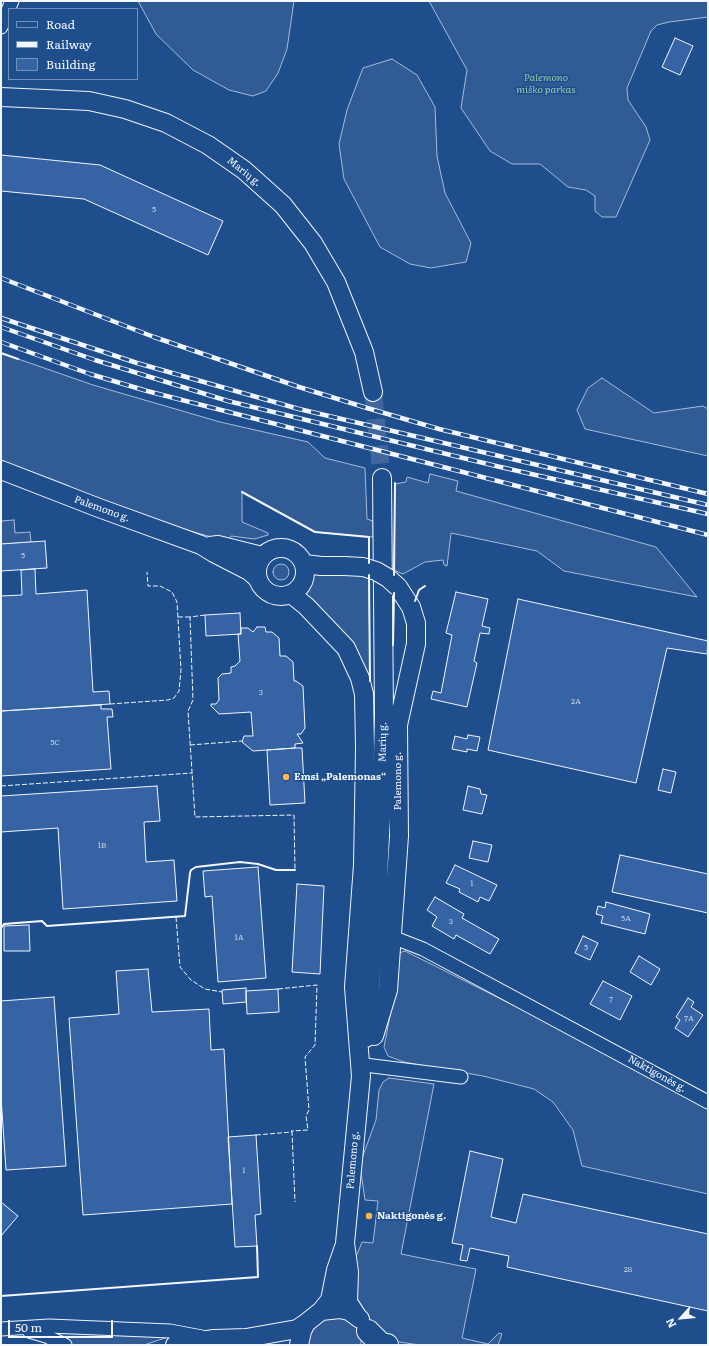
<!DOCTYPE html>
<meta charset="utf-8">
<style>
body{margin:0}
#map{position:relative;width:709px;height:1346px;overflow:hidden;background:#1f4e8c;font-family:Literata,serif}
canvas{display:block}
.frame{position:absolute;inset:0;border:2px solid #f2f6ff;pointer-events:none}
.legend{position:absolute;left:8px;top:8px;width:130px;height:72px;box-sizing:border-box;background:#1f4e8c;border:1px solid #7391ba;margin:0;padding:5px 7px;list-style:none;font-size:12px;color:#f2f6ff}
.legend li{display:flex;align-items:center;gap:8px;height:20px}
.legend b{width:20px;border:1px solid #7391ba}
.north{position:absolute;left:661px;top:1298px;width:40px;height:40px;-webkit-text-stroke:3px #1f4e8c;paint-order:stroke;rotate:243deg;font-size:11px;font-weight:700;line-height:16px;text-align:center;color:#f2f6ff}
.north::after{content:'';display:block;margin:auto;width:14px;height:18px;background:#f2f6ff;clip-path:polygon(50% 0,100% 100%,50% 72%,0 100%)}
.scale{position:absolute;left:8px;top:1320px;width:105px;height:18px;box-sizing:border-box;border:2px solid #f2f6ff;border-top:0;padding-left:5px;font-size:12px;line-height:14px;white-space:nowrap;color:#f2f6ff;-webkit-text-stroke:3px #1f4e8c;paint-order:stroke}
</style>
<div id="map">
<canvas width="709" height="1346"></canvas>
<div class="frame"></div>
<ul class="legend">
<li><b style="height:5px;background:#1f4e8c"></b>Road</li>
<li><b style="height:5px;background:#f2f6ff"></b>Railway</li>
<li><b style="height:11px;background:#3563a3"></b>Building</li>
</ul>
<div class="north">N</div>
<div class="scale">50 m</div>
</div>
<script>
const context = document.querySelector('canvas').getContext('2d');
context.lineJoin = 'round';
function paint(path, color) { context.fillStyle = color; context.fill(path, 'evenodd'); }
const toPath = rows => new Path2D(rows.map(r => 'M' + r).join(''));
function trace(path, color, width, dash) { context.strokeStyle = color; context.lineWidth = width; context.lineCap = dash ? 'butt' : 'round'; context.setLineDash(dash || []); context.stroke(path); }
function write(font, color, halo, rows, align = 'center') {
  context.font = font + ' Literata,serif'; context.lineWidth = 3; context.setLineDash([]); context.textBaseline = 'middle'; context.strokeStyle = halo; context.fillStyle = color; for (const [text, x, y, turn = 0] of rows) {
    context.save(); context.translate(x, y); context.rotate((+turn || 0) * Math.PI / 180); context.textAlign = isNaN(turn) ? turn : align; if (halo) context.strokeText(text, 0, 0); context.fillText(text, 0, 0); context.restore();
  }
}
const built = toPath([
 [138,1,294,1,287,49,278,73,266,91,253,96,229,90,193,70,156,34,138,1],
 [429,1,708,1,708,17,669,22,657,25,651,31,627,88,628,100,646,127,650,140,616,217,602,217,595,211,595,196,586,190,568,187,540,164,512,164,490,151,461,108,467,70,429,1],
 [392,59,417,75,435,107,437,156,445,193,471,243,466,262,431,268,410,264,380,247,344,179,339,144,347,110,363,68,392,59],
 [1,353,93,385,220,422,308,442,325,458,365,468,367,519,373,521,373,537,315,532,242,492,242,522,268,533,268,535,254,539,231,536,229,542,187,530,77,491,67,485,1,460,1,353],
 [602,378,654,413,703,406,708,409,708,456,585,429,577,410,588,388,602,378],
 [430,474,458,481,456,491,656,547,697,597,564,571,537,551,451,533,447,566,444,565,443,560,425,562,403,574,394,570,395,484,406,482,407,477,428,483,430,474],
 [14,520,15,533,30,532,31,542,1,544,1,521,14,520],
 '273 572a8 8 0 1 1 16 0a8 8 0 1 1-16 0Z',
 [313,572,369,575,370,692,302,595,309,587,313,572],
 [405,951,529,1013,708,1108,708,1194,582,1166,573,1130,553,1102,534,1089,483,1076,404,1062,388,1056,384,1047,390,1016,396,954,405,951],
 [389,1078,434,1084,401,1254,476,1269,462,1338,488,1344,499,1333,502,1334,498,1345,420,1345,385,1340,377,1335,350,1292,355,1259,362,1242,373,1243,378,1201,365,1200,361,1172,361,1161,376,1120,379,1090,383,1082,389,1078],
 [332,1314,351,1321,357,1328,361,1338,361,1345,304,1345,307,1329,332,1314],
 [47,1330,168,1337,144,1345,73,1345,47,1330]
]);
const building = toPath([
 [675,38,693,46,680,75,662,67,675,38],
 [1,155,100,165,223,221,208,255,84,199,1,191,1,155],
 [45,541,47,568,1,571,1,544,45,541],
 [35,569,36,594,87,590,93,692,109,691,110,704,1,711,1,596,22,595,21,570,35,569],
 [456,592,488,599,482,626,490,628,489,634,480,633,474,661,477,663,467,707,431,699,433,691,441,693,452,635,446,633,456,592],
 [518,599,708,641,707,654,667,648,636,783,488,750,518,599],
 [240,613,241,634,206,636,205,615,240,613],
 [257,627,265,627,266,632,272,632,279,638,280,656,286,656,293,662,294,681,296,681,303,686,305,728,301,734,297,734,303,743,295,744,295,748,253,751,242,742,244,736,253,736,251,712,219,714,211,706,211,704,216,704,219,700,218,678,222,674,231,673,231,667,235,666,240,661,238,634,241,634,241,628,248,628,253,632,257,627],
 [101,705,101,709,112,709,113,717,107,717,111,769,1,776,1,711,101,705],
 [468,735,480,737,477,751,467,749,467,752,452,749,455,736,467,739,468,735],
 [295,748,302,748,305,803,270,805,267,750,295,748],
 [663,769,676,772,671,793,658,790,663,769],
 [157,786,160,821,144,822,146,862,174,860,177,901,63,909,58,828,1,832,1,796,157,786],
 [468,786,480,789,481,794,487,795,482,814,463,810,468,786],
 [473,841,492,845,488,862,469,858,473,841],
 [620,855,708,874,708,913,612,892,620,855],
 [455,865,497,885,489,901,480,897,478,902,459,892,460,889,446,883,455,865],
 [258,867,266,978,218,982,212,896,205,897,203,871,258,867],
 [297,884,324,886,320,974,292,972,297,884],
 [435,897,464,914,462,918,499,939,490,954,456,935,454,939,432,926,437,917,427,910,435,897],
 [606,902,650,914,645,934,601,923,603,916,596,914,598,906,605,908,606,902],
 [29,925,30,951,4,951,4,926,29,925],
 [583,936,598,943,590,960,575,953,583,936],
 [639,956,660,969,651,985,630,972,639,956],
 [148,969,152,1012,209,1009,211,1050,224,1049,232,1204,83,1215,69,1018,119,1014,116,971,148,969],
 [603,981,632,996,620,1020,590,1004,603,981],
 [246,988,246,1002,223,1004,222,990,246,988],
 [278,989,279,1012,247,1014,246,991,278,989],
 [54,997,66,1166,6,1170,1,1097,1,1001,54,997],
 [688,998,694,1002,691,1007,703,1015,688,1037,675,1028,680,1020,676,1017,688,998],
 [256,1135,261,1214,255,1215,257,1246,235,1247,228,1137,256,1135],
 [470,1151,503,1159,491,1217,516,1223,523,1194,708,1234,708,1311,507,1267,509,1256,470,1248,467,1261,460,1260,463,1245,452,1243,470,1151],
 [1,1202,18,1216,1,1236,1,1202]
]);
const secondaryTunnel = toPath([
 [373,392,382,478]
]);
const street = toPath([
 [1,27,12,1],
 [392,937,423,949,708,1102],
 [365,1065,461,1077],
 [1,1329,49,1326,170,1331,202,1337],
 [29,1331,46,1336,65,1345]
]);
const secondary = toPath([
 [1,97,89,101,125,109,166,123,208,145,244,170,283,205,313,243,336,282,364,352,373,392],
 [1,470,99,508,201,545,214,553,249,571,257,578],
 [210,546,218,545,262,556],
 '257 572a24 24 0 1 1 48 0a24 24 0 1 1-48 0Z',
 [305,564,321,566,344,566],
 [291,594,306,606,346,648,360,678,364,694,365,749,363,865,354,987,361,1076,345,1243,349,1272,348,1302,357,1316],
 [374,1036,388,990,399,836,398,725,416,644,416,623,411,607,398,587],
 [366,1038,377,898,382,794,384,716,382,478],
 [321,1311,330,1300,336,1270,344,1247],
 [175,1345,214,1339,246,1338,297,1329,306,1323],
 [299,1345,302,1331,306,1323,321,1311,340,1309,349,1311,360,1319]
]);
const highway = toPath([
 [368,1331,381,1344,387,1345]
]);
const rail = toPath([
 [1,278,154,337,299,387,367,408,439,429,708,494],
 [1,318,137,363,299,409,708,505],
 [1,327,95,360,228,401,496,466,708,514],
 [1,342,90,374,147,391,708,535]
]);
const secondaryBridge = toPath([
 [344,566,363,567,376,571,388,578,398,587]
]);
const fence = toPath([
 [205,615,190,617,193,700,188,711,195,817,294,815,295,870],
 [178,617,190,617],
 [110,704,168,700,174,698,179,691,181,670,177,602,172,592,160,586,148,586,147,572],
 [190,745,242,741],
 [1,786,192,773],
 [176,917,180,967,191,980,205,989,222,992],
 [278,989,317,985,315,1045,305,1057,309,1110,306,1116,308,1130,291,1131,292,1132],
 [256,1135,292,1132,295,1202]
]);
const wall = toPath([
 [1,353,18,359],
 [242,492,315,532,369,537,369,563],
 [369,575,370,681],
 [394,575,395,483],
 [415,601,419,590,425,586],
 [393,645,394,593],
 [1,928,4,924,42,921,47,926,185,916,190,873,191,870,196,867,240,862,258,864,276,870,295,870],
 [1,1296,258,1277,257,1246]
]);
const markers = [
 [286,777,4,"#ffb74d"],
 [369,1216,4,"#ffb74d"]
];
const numberNames = [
 ["5",154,210],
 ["5",23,556],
 ["3",261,693],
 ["2A",576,702],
 ["5C",55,743],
 ["1B",102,846],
 ["1",472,884],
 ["5A",626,919],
 ["3",451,922],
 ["1A",239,938],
 ["5",586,948],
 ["7",611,1000],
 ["7A",689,1019],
 ["1",244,1171],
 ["28",628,1270]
];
const parkNames = [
 ["Palemono",546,78],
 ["miško parkas",546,90]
];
const streetNames = [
 ["Marių g.",244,172,39],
 ["Palemono g.",102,509,20],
 ["Marių g.",383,742,-89],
 ["Palemono g.",398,781,-90],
 ["Naktigonės g.",657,1074,29],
 ["Palemono g.",353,1160,-85]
];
const poiNames = [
 ["Emsi „Palemonas“",294,777],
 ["Naktigonės g.",377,1216]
];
paint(built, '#305b95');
trace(built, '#a8bbd7', 1);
paint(building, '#3563a3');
trace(building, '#f2f6ff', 1);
trace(secondaryTunnel, '#3f679d', 18, [18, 9]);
trace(street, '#f2f6ff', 15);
trace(secondary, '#f2f6ff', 20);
trace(highway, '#f2f6ff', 24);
trace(street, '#1f4e8c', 13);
trace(secondary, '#1f4e8c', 18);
trace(highway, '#1f4e8c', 22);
trace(rail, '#f2f6ff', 4.5);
trace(rail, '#1f4e8c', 3, [9]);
trace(secondaryBridge, '#f2f6ff', 20, []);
trace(secondaryBridge, '#1f4e8c', 18);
trace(fence, '#f2f6ff', 1, [5, 2]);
trace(wall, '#f2f6ff', 2);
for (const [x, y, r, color] of markers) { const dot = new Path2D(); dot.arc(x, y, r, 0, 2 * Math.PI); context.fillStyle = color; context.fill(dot); trace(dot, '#1f4e8c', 1.5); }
write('8px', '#c3d1e8', null, numberNames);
write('italic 10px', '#97c8a6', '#1f4e8c', parkNames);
write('10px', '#f2f6ff', '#1f4e8c', streetNames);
write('bold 10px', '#f2f6ff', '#1f4e8c', poiNames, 'left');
</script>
